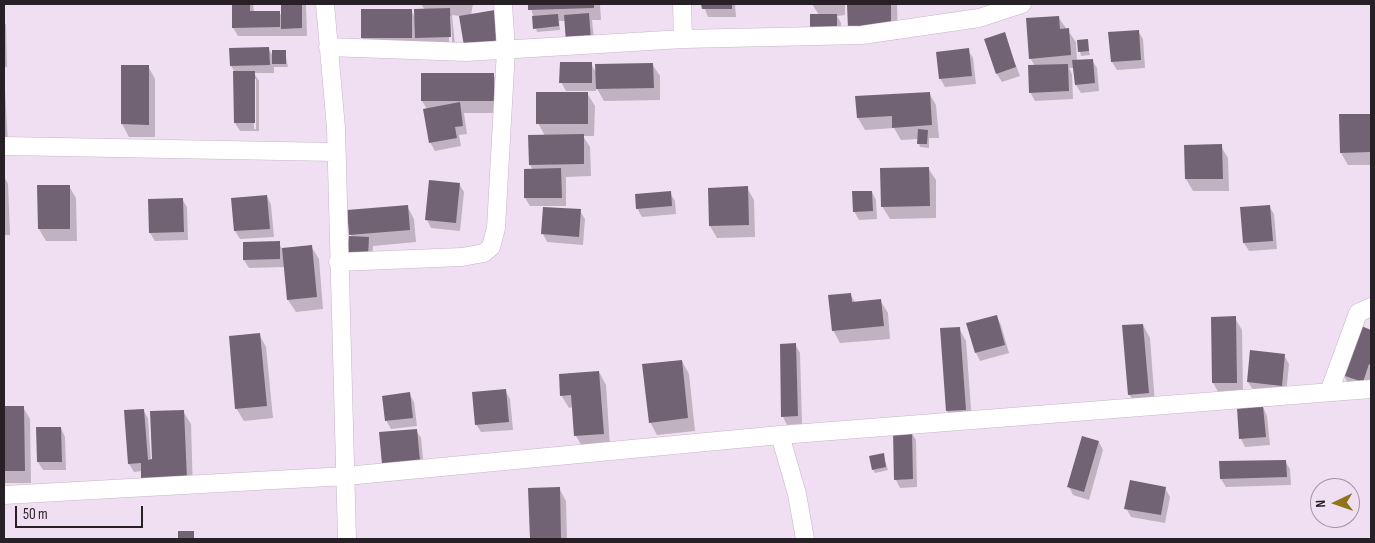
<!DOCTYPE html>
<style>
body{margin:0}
#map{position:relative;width:1375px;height:543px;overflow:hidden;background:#f0dff2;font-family:"Sofia Sans Condensed",sans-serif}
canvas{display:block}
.frame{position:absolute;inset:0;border:5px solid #272127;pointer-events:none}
.north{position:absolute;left:1310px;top:478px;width:50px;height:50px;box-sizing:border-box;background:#f0dff2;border:1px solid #a093a1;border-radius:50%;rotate:267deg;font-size:14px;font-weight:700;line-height:20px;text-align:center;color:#272127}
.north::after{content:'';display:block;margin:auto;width:18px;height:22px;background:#907419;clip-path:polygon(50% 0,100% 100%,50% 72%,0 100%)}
.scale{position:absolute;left:15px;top:506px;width:128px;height:22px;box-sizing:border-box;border:2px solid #272127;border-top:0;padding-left:6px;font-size:15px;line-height:18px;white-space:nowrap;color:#272127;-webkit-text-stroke:4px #f0dff2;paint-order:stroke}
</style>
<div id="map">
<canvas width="1375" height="543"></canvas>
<div class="frame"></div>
<div class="north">N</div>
<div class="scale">50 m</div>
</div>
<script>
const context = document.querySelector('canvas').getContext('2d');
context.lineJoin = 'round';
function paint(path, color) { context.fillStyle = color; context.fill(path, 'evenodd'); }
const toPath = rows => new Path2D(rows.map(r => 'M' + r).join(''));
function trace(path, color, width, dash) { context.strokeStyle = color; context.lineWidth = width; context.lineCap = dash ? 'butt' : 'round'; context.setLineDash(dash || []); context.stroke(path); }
const shadow = toPath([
 [233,4,253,4,254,12,279,12,282,17,282,4,306,4,307,36,238,36,233,28],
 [421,4,473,4,471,15,499,20,504,48,465,45,460,16,452,15,455,45,421,46,418,41,418,50,369,50,362,38,411,10,415,18,425,10],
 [449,16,451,16,452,43,449,44],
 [530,4,600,4,601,20,592,20,595,48,566,21,559,21,560,30,537,32],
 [703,4,735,4,736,17,708,17],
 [812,4,845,4,845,15,837,16,841,23,841,36,819,15],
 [848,4,897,4,898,40,856,41,849,29],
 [1058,17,1076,42,1077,61,1092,60,1097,68,1099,91,1081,93,1076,85,1074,68,1069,68,1072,74,1073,99,1035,101,1030,92,1035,66,1030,58],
 [4,21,6,25,7,67,4,67],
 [1138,31,1143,39,1145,68,1117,70,1112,62],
 [1004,34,1020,76,1002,82,997,74],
 [1087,40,1090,55,1081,56,1078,41],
 [268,48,273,56,285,51,288,67,274,67,274,73,254,73,259,81,259,131,240,131,235,123,235,72,231,66],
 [253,79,256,79,256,129,254,129],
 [968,50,973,58,976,84,945,87,940,78],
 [591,64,597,74,652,64,660,76,660,100,604,101,596,87,596,91,566,91,561,82],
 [122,66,148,66,155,79,155,137,129,137,122,124],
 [4,72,8,144,4,144],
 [493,74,500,86,501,113,464,113,467,134,459,135,461,146,435,151,430,142,427,109,422,101],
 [587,93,595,106,594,136,583,136,590,147,591,176,566,177,566,206,530,206,525,198,533,170,530,165,530,136,545,136,538,123],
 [929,93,936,105,939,138,929,138,929,148,920,147,918,139,901,140,894,128,865,130,858,118],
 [1371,115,1371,165,1348,165,1341,153,1340,116],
 [1221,146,1228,158,1229,191,1193,191,1186,179],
 [928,168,936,180,936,218,890,219,882,206],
 [4,176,8,184,10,235,4,235],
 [459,184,464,192,460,231,431,228,427,220],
 [69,186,76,198,77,241,46,241,39,229],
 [747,188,754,200,755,237,717,238,710,226],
 [872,192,876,200,877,219,859,220,854,211],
 [670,193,675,201,676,214,642,217,637,208],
 [267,196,271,205,274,237,240,239,235,231],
 [182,199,187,207,188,240,155,241,150,233],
 [407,206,414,219,416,242,373,246,372,265,351,235,348,211],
 [1269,206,1274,214,1277,249,1249,251,1244,243],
 [580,211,585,219,583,245,547,242,543,234],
 [279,243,282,249,311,246,319,259,323,309,296,312,288,300,285,267,249,268,244,260],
 [850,294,855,302,880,300,888,313,890,339,840,343,833,330],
 [996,316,1001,325,1009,353,980,361,976,353],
 [1235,318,1242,330,1243,395,1220,395,1213,383],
 [1143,325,1150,338,1155,405,1137,407,1129,394],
 [1360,327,1371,331,1371,389,1350,387,1343,374],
 [959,328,966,341,972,422,954,423,947,411],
 [259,334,266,347,273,418,244,421,236,408],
 [795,344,800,353,802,424,787,425,783,417],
 [1284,355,1289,364,1286,394,1253,390,1248,382],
 [682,361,689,374,695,431,657,435,650,422],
 [599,372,606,385,610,446,583,448,576,436,573,407,569,408,561,395],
 [505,390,510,399,513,430,481,432,476,424],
 [409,393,414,402,417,426,391,429,386,420],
 [4,407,23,407,30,419,31,483,4,483],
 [1263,407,1267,416,1270,445,1245,447,1241,439],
 [143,410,148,418,151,461,183,411,191,424,193,492,142,471,134,472,129,464],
 [61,428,65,437,66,470,43,470,38,462],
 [416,430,421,438,424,469,388,472],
 [911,432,916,440,917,487,900,488,896,480],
 [1099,442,1103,450,1089,500,1073,495,1069,487],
 [883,455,888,470,875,473,873,469],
 [1285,461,1290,469,1291,485,1226,487,1221,479],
 [559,488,566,501,567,539,531,539,529,490],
 [1165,488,1170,497,1165,523,1131,517,1126,508]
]);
const building = toPath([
 [232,4,250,4,250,11,280,11,280,27,232,28],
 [281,4,302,4,302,28,281,29],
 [528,4,594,4,594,8,528,10],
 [701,4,732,4,732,9,702,9],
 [847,4,891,4,891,28,848,29],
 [450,8,451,37,415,38,414,9],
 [361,9,412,9,412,38,361,38],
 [495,10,500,40,464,46,459,16],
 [589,13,591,40,566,42,564,15],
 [558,14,559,26,533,29,532,16],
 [810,14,837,14,837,28,810,29],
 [1059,16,1060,29,1069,28,1071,55,1029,59,1026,18],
 [1139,30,1141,60,1111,62,1108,32],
 [1005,32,1016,67,996,74,984,39],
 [1088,39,1089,51,1078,52,1077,40],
 [269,47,270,65,230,66,229,48],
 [969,48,972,76,939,79,936,52],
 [272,50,286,50,286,64,272,64],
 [1093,59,1095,83,1075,85,1072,60],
 [560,62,592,62,592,83,559,83],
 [653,63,654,88,596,89,595,64],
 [1068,64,1069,91,1029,93,1028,65],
 [121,65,149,65,149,125,121,124],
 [233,71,255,71,255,123,234,123],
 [421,73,494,73,494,101,421,101],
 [536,92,588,92,588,124,536,124],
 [930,92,932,125,892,128,892,116,857,118,855,96],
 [460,102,463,126,455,127,457,138,429,143,423,109],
 [1339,114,1371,114,1371,152,1340,153],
 [918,129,928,130,927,144,917,144],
 [584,134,584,164,529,165,528,135],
 [1222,144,1223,179,1185,179,1184,145],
 [929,167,930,206,881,207,880,168],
 [561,168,562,198,524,198,524,169],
 [429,180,460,183,456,223,425,220],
 [37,185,70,185,70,229,38,229],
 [748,186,749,225,709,226,708,188],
 [671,191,672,206,636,209,635,194],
 [852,191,872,191,873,211,853,212],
 [267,195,270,229,234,231,231,198],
 [183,198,184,232,149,233,148,199],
 [408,205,410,230,349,235,347,210],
 [1270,205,1273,241,1243,243,1240,207],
 [543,207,581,209,579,237,541,234],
 [349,236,369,237,368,257,347,255],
 [280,241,280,259,243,260,243,242],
 [312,245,317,297,287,300,282,248],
 [851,293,852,302,881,299,884,326,832,331,828,295],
 [997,315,1005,345,975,353,966,323],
 [1236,316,1237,383,1212,383,1211,317],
 [1143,324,1149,393,1128,395,1122,325],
 [1359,325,1371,330,1371,365,1369,364,1363,382,1342,375],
 [960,327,966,410,946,411,940,328],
 [260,333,267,406,235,409,229,336],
 [796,343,798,416,781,417,780,344],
 [1250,350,1285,354,1282,386,1247,382],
 [682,360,688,418,649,423,642,364],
 [599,371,604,434,574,436,571,395,560,396,559,374],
 [506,389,509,422,475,425,472,392],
 [410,392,413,418,385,421,382,396],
 [4,406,24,406,25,471,4,471],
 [1263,406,1266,437,1239,439,1237,408],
 [144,409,148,460,152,459,150,411,184,410,187,479,141,481,141,463,128,464,124,410],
 [36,427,61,427,62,462,37,462],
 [417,429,420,461,382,464,379,432],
 [912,430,913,479,894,480,893,431],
 [1082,436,1099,441,1084,492,1067,487],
 [884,453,886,467,872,470,869,456],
 [1286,460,1287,477,1220,479,1219,461],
 [1130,480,1166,487,1161,515,1124,509],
 [560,487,561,539,530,539,528,488],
 [178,531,194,531,194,539,178,539]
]);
const street = toPath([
 [325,4,336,128,347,539],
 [682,4,683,39],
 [328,47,466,52,683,39,862,35,979,18,1022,4],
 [4,146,335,152],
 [338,262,462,257,484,253,491,247,496,228,506,50,503,4],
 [1329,392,1358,313,1371,307],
 [780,435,797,494,805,539],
 [4,495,346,476,780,435,1371,389]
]);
paint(shadow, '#0003');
paint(building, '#716373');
trace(street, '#c5b5c7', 19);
trace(street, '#fff', 18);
</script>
